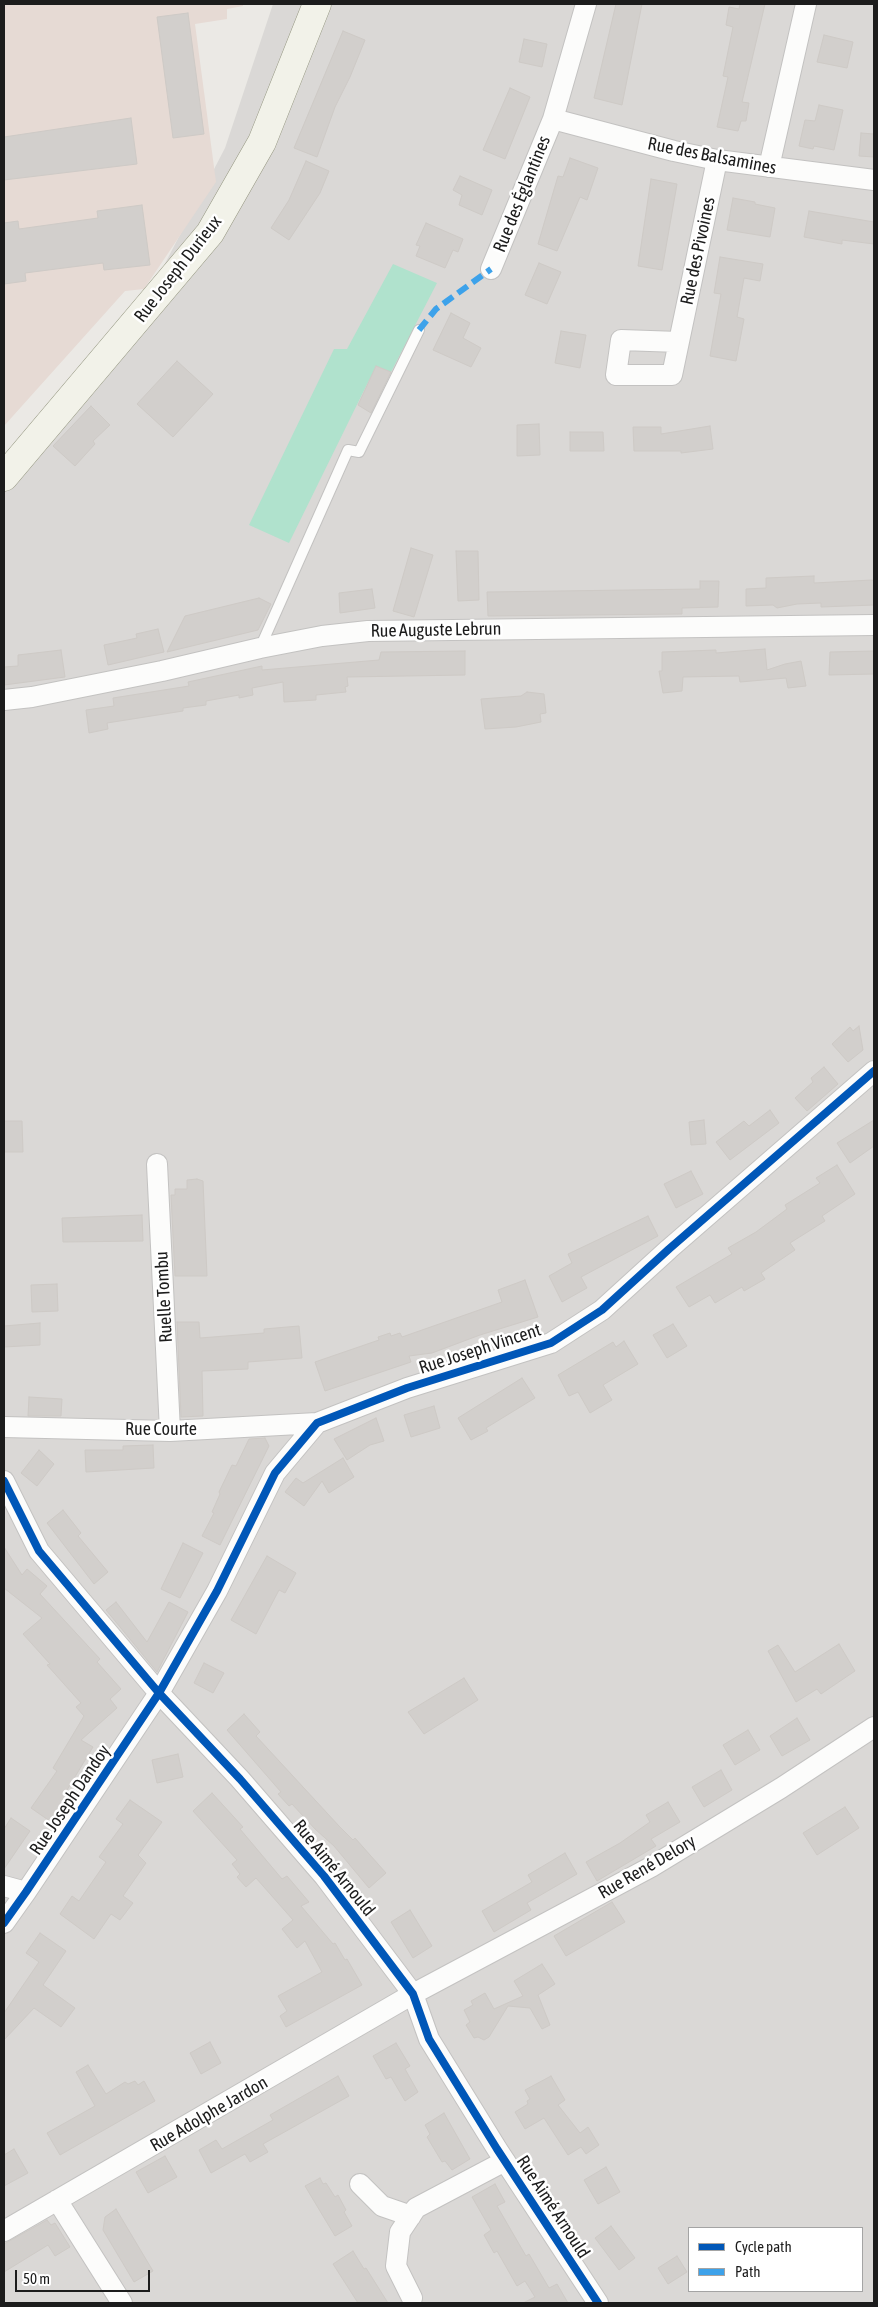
<!DOCTYPE html>
<meta charset="utf-8">
<style>
body{margin:0}
#map{position:relative;width:878px;height:2307px;overflow:hidden;background:#ebe9e5;font-family:"Asap Condensed",sans-serif}
canvas{display:block}
.frame{position:absolute;inset:0;border:5px solid #1c1c1c;pointer-events:none}
.legend{position:absolute;left:688px;top:2227px;width:175px;height:65px;box-sizing:border-box;background:#fff;border:1px solid #a4a4a4;margin:0;padding:6px 9px;list-style:none;font-size:15px;color:#1c1c1c}
.legend li{display:flex;align-items:center;gap:10px;height:25px}
.legend b{width:25px;border:1px solid #a4a4a4}
.scale{position:absolute;left:15px;top:2270px;width:135px;height:22px;box-sizing:border-box;border:2px solid #1c1c1c;border-top:0;padding-left:6px;font-size:15px;line-height:18px;white-space:nowrap;color:#1c1c1c;-webkit-text-stroke:4px #fff;paint-order:stroke}
</style>
<div id="map">
<canvas width="878" height="2307"></canvas>
<div class="frame"></div>
<ul class="legend">
<li><b style="height:6px;background:#0057b8"></b>Cycle path</li>
<li><b style="height:6px;background:#3da2ea"></b>Path</li>
</ul>
<div class="scale">50 m</div>
</div>
<script>
const context = document.querySelector('canvas').getContext('2d');
context.lineJoin = 'round';
function paint(path, color) { context.fillStyle = color; context.fill(path, 'evenodd'); }
const toPath = rows => new Path2D(rows.map(r => 'M' + r).join(''));
function trace(path, color, width, dash) { context.strokeStyle = color; context.lineWidth = width; context.lineCap = dash ? 'butt' : 'round'; context.setLineDash(dash || []); context.stroke(path); }
function write(font, color, halo, rows, align = 'center') {
  context.font = font + ' "Asap Condensed",sans-serif'; context.lineWidth = 5; context.setLineDash([]); context.textBaseline = 'middle'; context.strokeStyle = halo; context.fillStyle = color; for (const [text, x, y, turn = 0] of rows) {
    context.save(); context.translate(x, y); context.rotate((+turn || 0) * Math.PI / 180); context.textAlign = isNaN(turn) ? turn : align; if (halo) context.strokeText(text, 0, 0); context.fillText(text, 0, 0); context.restore();
  }
}
const residential = toPath([
 [273,4,874,4,874,2303,4,2303,4,493,104,381,225,148],
 [689,2228,862,2228,862,2291,689,2291]
]);
const military = toPath([
 [4,4,243,4,243,6,227,9,227,19,195,24,216,182,144,289,125,291,4,426]
]);
const pitch = toPath([
 [393,264,437,283,391,372,376,366,289,543,249,525,334,349,347,349]
]);
const building = toPath([
 [616,4,642,4,622,105,594,98,616,4],
 [740,4,765,4,742,102,749,103,746,121,741,121,738,131,717,127,728,77,723,76,733,27,726,25,729,7,739,9,740,4],
 [188,13,204,134,173,138,157,17,188,13],
 [343,31,365,40,350,77,335,107,317,157,294,148,343,31],
 [824,35,853,42,847,68,817,62,824,35],
 [524,39,547,44,542,67,519,62,524,39],
 [510,88,530,97,505,159,483,150,510,88],
 [819,105,843,110,834,150,814,146,813,149,799,146,805,120,815,121,819,105],
 [131,118,137,164,4,180,4,137,131,118],
 [861,133,874,134,874,157,859,156,861,133],
 [570,158,598,168,587,200,580,197,557,251,538,244,558,176,563,177,570,158],
 [306,161,329,171,320,193,289,240,271,228,289,200,306,161],
 [460,176,492,190,482,215,459,205,462,195,453,190,460,176],
 [651,179,677,184,662,270,638,266,651,179],
 [733,198,755,202,755,204,775,208,770,237,727,230,733,198],
 [142,205,150,265,104,270,103,263,25,273,26,281,4,284,4,223,18,221,19,229,98,218,97,211,142,205],
 [809,211,874,222,874,244,842,240,842,244,804,237,809,211],
 [426,223,463,239,458,252,453,250,445,268,416,256,420,246,416,245,426,223],
 [720,257,763,264,760,281,744,278,737,317,744,319,736,361,710,356,721,294,714,293,720,257],
 [539,263,561,272,547,304,525,295,539,263],
 [451,313,470,323,463,338,481,348,471,367,433,350,451,313],
 [561,331,586,335,580,368,555,363,561,331],
 [177,361,213,394,173,437,137,404,177,361],
 [376,366,391,372,371,413,358,405,376,366],
 [91,406,110,425,93,441,95,444,75,466,53,446,91,406],
 [539,424,540,455,517,456,517,425,539,424],
 [710,426,713,449,681,453,681,451,634,451,633,427,661,427,661,434,710,426],
 [570,432,603,432,604,451,570,451,570,432],
 [411,548,433,555,414,617,393,611,411,548],
 [456,551,478,551,479,600,458,601,456,551],
 [814,576,814,583,872,580,874,581,874,605,821,607,821,603,797,604,777,608,773,605,746,606,746,589,766,588,766,578,814,576],
 [700,581,719,581,718,607,682,608,682,614,488,616,487,592,700,589,700,581],
 [372,589,375,608,340,613,339,593,372,589],
 [259,598,271,604,258,630,167,652,185,616,259,598],
 [158,629,164,652,108,665,104,645,137,638,136,634,158,629],
 [765,649,767,670,785,664,801,661,806,686,788,688,786,678,740,682,739,676,683,677,682,691,663,693,659,671,662,671,662,652,716,650,716,653,765,649],
 [61,650,65,677,4,685,4,667,18,666,18,655,61,650],
 [465,651,465,675,347,677,348,686,345,687,346,692,316,695,316,700,284,702,283,682,252,688,253,695,239,698,239,695,206,701,206,705,183,708,183,711,107,723,108,729,89,733,86,710,114,706,113,698,189,686,188,682,262,666,262,670,379,660,381,652,465,651],
 [874,651,874,674,829,675,830,652,874,651],
 [527,692,544,694,546,713,540,714,541,722,516,727,485,729,481,699,521,696,527,692],
 [859,1026,863,1050,848,1062,832,1044,850,1027,853,1031,859,1026],
 [824,1067,838,1084,807,1111,795,1098,813,1082,811,1078,824,1067],
 [770,1110,779,1123,730,1160,716,1142,744,1121,749,1126,770,1110],
 [704,1120,706,1144,691,1145,689,1122,704,1120],
 [874,1120,874,1146,850,1163,837,1143,874,1120],
 [4,1121,22,1121,23,1152,4,1152,4,1121],
 [837,1165,855,1194,822,1216,825,1221,790,1243,795,1250,761,1273,765,1279,744,1291,742,1287,715,1303,710,1295,689,1307,676,1287,732,1254,728,1248,756,1232,787,1209,785,1205,820,1183,816,1178,837,1165],
 [691,1171,703,1194,676,1208,664,1184,691,1171],
 [197,1179,203,1181,207,1276,175,1276,171,1195,175,1195,175,1189,187,1189,187,1180,197,1179],
 [142,1215,143,1241,63,1242,62,1218,142,1215],
 [648,1216,658,1236,581,1277,587,1288,562,1302,549,1276,572,1263,568,1254,648,1216],
 [525,1280,538,1317,480,1335,432,1353,409,1356,411,1362,325,1391,315,1362,379,1340,378,1337,390,1333,391,1336,400,1333,402,1337,502,1302,498,1290,525,1280],
 [57,1284,58,1311,32,1312,31,1285,57,1284],
 [177,1322,199,1322,200,1338,264,1333,264,1329,299,1326,302,1358,248,1362,248,1369,202,1371,203,1416,181,1417,177,1322],
 [40,1323,40,1345,4,1347,4,1326,40,1323],
 [673,1324,687,1346,667,1358,653,1335,673,1324],
 [624,1341,638,1364,603,1385,612,1400,590,1413,578,1392,569,1396,558,1375,613,1342,616,1347,624,1341],
 [522,1378,535,1398,486,1428,488,1431,471,1440,458,1418,522,1378],
 [29,1397,62,1399,61,1416,28,1416,29,1397],
 [434,1406,440,1428,411,1437,404,1415,434,1406],
 [376,1418,384,1441,370,1445,347,1460,334,1439,376,1418],
 [265,1438,269,1446,220,1545,202,1536,214,1513,212,1512,220,1494,219,1492,232,1465,236,1466,249,1439,265,1438],
 [153,1445,154,1468,86,1472,85,1450,123,1450,123,1446,153,1445],
 [39,1450,54,1464,37,1486,21,1473,39,1450],
 [343,1458,354,1477,329,1493,322,1481,304,1506,285,1492,296,1478,303,1483,343,1458],
 [63,1510,81,1533,78,1536,108,1572,94,1584,47,1523,63,1510],
 [183,1543,203,1553,180,1598,161,1589,183,1543],
 [4,1547,22,1575,27,1569,47,1586,40,1594,100,1659,97,1662,121,1689,110,1699,117,1708,81,1740,93,1747,64,1795,70,1799,54,1824,31,1808,57,1771,53,1768,84,1716,76,1707,81,1703,47,1665,50,1664,23,1634,42,1618,4,1588,4,1547],
 [267,1556,296,1573,285,1593,279,1590,256,1634,231,1620,267,1556],
 [116,1602,147,1642,169,1602,188,1612,157,1672,106,1610,116,1602],
 [839,1644,855,1671,821,1694,817,1689,796,1702,768,1651,778,1645,795,1672,839,1644],
 [204,1663,224,1673,213,1693,194,1683,204,1663],
 [464,1678,478,1700,424,1734,408,1712,464,1678],
 [244,1714,260,1732,256,1736,339,1826,353,1840,355,1838,386,1873,369,1888,334,1846,315,1829,292,1804,289,1806,278,1794,281,1792,227,1730,244,1714],
 [797,1718,810,1740,782,1756,770,1736,797,1718],
 [748,1730,760,1750,735,1765,723,1745,748,1730],
 [178,1754,183,1777,157,1783,152,1760,178,1754],
 [721,1770,732,1790,704,1807,692,1787,721,1770],
 [212,1793,243,1827,240,1829,282,1879,287,1876,309,1902,301,1906,333,1944,335,1943,345,1960,347,1959,362,1985,286,2027,280,2016,287,2011,278,1996,322,1972,305,1941,297,1948,282,1929,293,1920,256,1878,246,1887,237,1877,240,1874,232,1864,237,1860,193,1811,212,1793],
 [130,1800,162,1822,138,1855,146,1863,123,1896,133,1903,120,1920,111,1914,94,1939,60,1914,72,1896,79,1901,106,1862,99,1857,123,1824,116,1819,130,1800],
 [668,1802,680,1822,651,1839,656,1846,597,1881,586,1862,620,1843,650,1822,646,1815,668,1802],
 [845,1807,859,1828,817,1855,803,1833,845,1807],
 [11,1818,30,1831,4,1869,4,1829,11,1818],
 [565,1853,577,1874,527,1903,531,1910,494,1932,482,1911,532,1882,528,1875,565,1853],
 [612,1902,625,1922,566,1956,554,1936,612,1902],
 [410,1910,432,1946,413,1958,391,1922,410,1910],
 [40,1933,66,1951,43,1985,75,2008,61,2027,34,2008,4,2040,4,2013,39,1962,26,1953,40,1933],
 [542,1964,555,1984,538,1995,550,2025,542,2029,530,2008,508,2006,489,2037,484,2040,478,2037,474,2038,466,2025,470,2022,464,2010,473,2005,471,2001,485,1993,494,2009,523,1996,514,1981,542,1964],
 [210,2042,221,2063,201,2074,190,2053,210,2042],
 [396,2043,410,2066,405,2069,418,2092,405,2101,391,2077,386,2079,373,2056,396,2043],
 [88,2065,106,2094,125,2082,128,2084,135,2081,138,2085,144,2081,155,2101,60,2155,47,2133,95,2106,76,2072,88,2065],
 [338,2076,349,2096,263,2144,268,2152,250,2162,245,2154,211,2173,199,2150,216,2140,222,2149,273,2120,270,2115,338,2076],
 [551,2076,565,2100,558,2105,580,2133,588,2127,599,2145,586,2154,581,2147,568,2155,544,2118,525,2129,515,2112,528,2104,527,2101,530,2099,525,2090,551,2076],
 [444,2113,470,2159,452,2170,445,2161,442,2162,427,2137,430,2134,425,2125,444,2113],
 [14,2149,28,2173,4,2186,4,2155,14,2149],
 [165,2156,177,2177,148,2193,136,2172,165,2156],
 [606,2167,620,2192,598,2204,584,2180,606,2167],
 [320,2178,323,2184,326,2183,335,2197,338,2195,346,2210,344,2212,352,2226,335,2236,305,2186,320,2178],
 [495,2184,505,2202,497,2206,526,2256,529,2254,549,2288,557,2284,568,2303,523,2303,535,2297,525,2281,517,2286,497,2251,494,2253,484,2235,491,2230,472,2197,495,2184],
 [116,2209,153,2271,134,2282,103,2230,105,2217,116,2209],
 [47,2220,51,2225,55,2223,70,2247,55,2256,48,2245,4,2272,4,2244,47,2220],
 [611,2226,635,2258,619,2270,595,2238,611,2226],
 [353,2251,364,2269,366,2268,388,2303,358,2303,333,2264,353,2251],
 [677,2256,687,2272,668,2284,658,2268,677,2256]
]);
const lane = toPath([
 [260,648,348,450,359,452,419,330]
]);
const street = toPath([
 [553,119,674,151,717,160,874,180],
 [769,167,806,4],
 [491,269,553,119,586,4],
 [679,342,621,340,616,375,672,375,717,160],
 [4,700,32,697,162,671,260,648,322,636,368,631,874,625],
 [157,1164,170,1431],
 [4,1427,170,1431,317,1423],
 [4,1481,39,1551,159,1693,240,1779,324,1876,413,1994,429,2039,497,2149,598,2303],
 [4,1886,26,1892],
 [4,1923,26,1892,159,1693,217,1591,275,1473,317,1423,407,1388,551,1343,602,1310,669,1249,874,1071],
 [360,2184,382,2206,411,2216],
 [57,2200,122,2303],
 [4,2231,413,1994,651,1867,781,1788,874,1727],
 [412,2298,396,2266,400,2232,416,2208,505,2161]
]);
const secondary = toPath([
 [4,477,210,233,262,142,317,4]
]);
const quiet = toPath([
 [419,330,436,309,491,269]
]);
const cycleway = toPath([
 [4,1481,39,1551,159,1693,240,1779,324,1876,413,1994,429,2039,497,2149,598,2303],
 [4,1923,26,1892,159,1693,217,1591,275,1473,317,1423,407,1388,551,1343,602,1310,669,1249,874,1071]
]);
const streetNames = [
 ["Rue des Balsamines",712,156,11],
 ["Rue des Églantines",522,194,-68],
 ["Rue des Pivoines",698,251,-78],
 ["Rue Joseph Durieux",178,269,-52],
 ["Rue Auguste Lebrun",436,630,-1],
 ["Ruelle Tombu",164,1297,-93],
 ["Rue Joseph Vincent",480,1349,-18],
 ["Rue Courte",161,1429],
 ["Rue Joseph Dandoy",70,1800,-56],
 ["Rue René Delory",647,1867,-30],
 ["Rue Aimé Arnould",334,1868,51],
 ["Rue Adolphe Jardon",209,2114,-30],
 ["Rue Aimé Arnould",553,2207,57]
];
paint(residential, '#dad8d6');
paint(military, '#e6dad4');
paint(pitch, '#b0e2cd');
paint(building, '#d2cfcc');
trace(building, '#cecac6', 1);
trace(lane, '#c3c2c1', 12);
trace(street, '#c3c2c1', 22);
trace(secondary, '#92947e', 29);
trace(lane, '#fcfcfb', 10);
trace(street, '#fcfcfb', 20);
trace(secondary, '#f2f2e9', 28);
trace(quiet, '#3da2ea', 6, [12, 6]);
trace(cycleway, '#0057b8', 8);
write('18px', '#1c1c1c', '#fff', streetNames);
</script>
